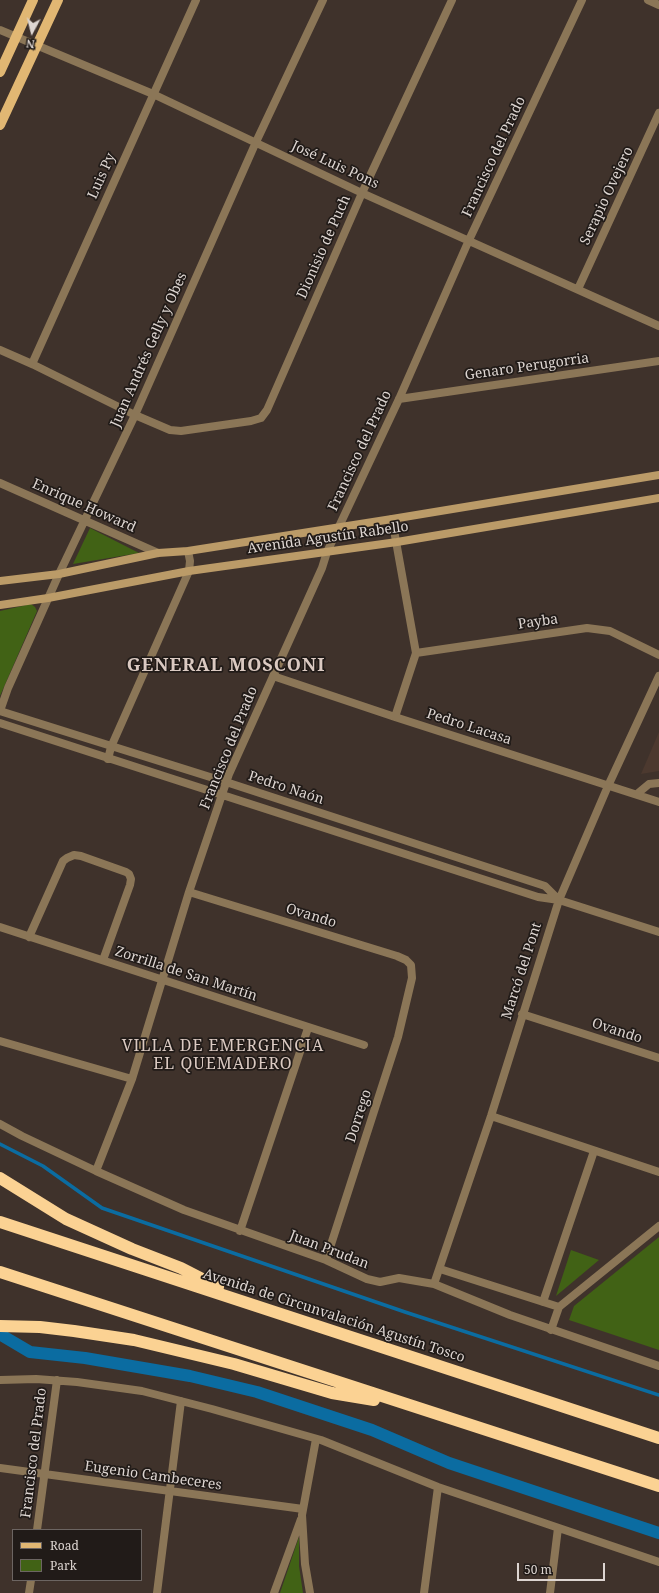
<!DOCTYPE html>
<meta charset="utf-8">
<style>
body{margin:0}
#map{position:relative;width:659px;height:1593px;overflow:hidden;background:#3f322b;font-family:"Noto Serif",serif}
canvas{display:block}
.legend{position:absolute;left:12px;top:1529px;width:130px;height:52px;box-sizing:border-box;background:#211b18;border:1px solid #6c6562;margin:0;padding:5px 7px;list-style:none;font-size:12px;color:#ddd5d1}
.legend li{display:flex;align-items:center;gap:8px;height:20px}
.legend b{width:20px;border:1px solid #6c6562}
.north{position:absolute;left:12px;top:12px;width:40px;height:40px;-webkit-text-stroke:3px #211b18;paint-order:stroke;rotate:187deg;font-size:11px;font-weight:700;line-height:16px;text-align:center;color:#ddd5d1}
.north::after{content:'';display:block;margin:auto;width:14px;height:18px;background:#ddd5d1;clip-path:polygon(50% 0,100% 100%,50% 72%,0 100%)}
.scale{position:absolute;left:517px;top:1563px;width:88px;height:18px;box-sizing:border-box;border:2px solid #ddd5d1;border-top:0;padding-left:5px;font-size:12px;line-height:14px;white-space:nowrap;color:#ddd5d1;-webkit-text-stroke:3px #211b18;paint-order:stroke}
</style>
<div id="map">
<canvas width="659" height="1593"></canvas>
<ul class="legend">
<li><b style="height:5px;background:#e1b773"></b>Road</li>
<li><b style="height:11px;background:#416215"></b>Park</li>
</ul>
<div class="north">N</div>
<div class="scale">50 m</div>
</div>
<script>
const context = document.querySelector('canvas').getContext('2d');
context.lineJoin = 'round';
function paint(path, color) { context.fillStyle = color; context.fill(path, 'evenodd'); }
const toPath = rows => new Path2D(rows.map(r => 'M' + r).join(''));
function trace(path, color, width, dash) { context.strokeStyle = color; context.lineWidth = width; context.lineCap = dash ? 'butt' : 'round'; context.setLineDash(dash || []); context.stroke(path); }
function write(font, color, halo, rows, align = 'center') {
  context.font = font + ' "Noto Serif",serif'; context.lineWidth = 3.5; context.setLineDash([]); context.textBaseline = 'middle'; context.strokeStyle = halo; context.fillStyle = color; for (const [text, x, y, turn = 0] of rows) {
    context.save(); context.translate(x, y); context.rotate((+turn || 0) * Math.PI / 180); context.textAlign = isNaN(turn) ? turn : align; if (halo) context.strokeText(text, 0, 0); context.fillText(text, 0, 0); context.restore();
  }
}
const built = toPath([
 [659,732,659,771,641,774]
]);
const green = toPath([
 [90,528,139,553,73,564],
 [31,604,35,607,37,611,0,696,0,611],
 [659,1237,659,1350,569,1320,574,1306],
 [571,1250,599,1260,556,1296],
 [299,1537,299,1566,303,1593,280,1593]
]);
const stream = toPath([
 [0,1144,43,1166,102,1208,405,1312,659,1395]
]);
const canal = toPath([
 [1,1335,30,1352,85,1358,190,1376,257,1392,372,1430,449,1463,659,1533]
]);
const street = toPath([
 [648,0,659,5],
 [0,30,153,94,362,193,659,326],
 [578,289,659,113],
 [0,350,32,364,135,415,170,430,181,431,251,421,261,418,267,410,362,193,452,0],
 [32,364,196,0],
 [399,399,659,361],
 [0,483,158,553],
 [392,519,416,653,395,717],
 [416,653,587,628,610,631,659,655],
 [273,676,395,717,659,802],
 [0,711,8,688,59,574,135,415,256,142,323,0],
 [0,711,226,782,545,886,559,900],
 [0,723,538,897,559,900,659,932],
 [108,759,111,747,189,571,190,561,188,551],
 [637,794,649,784,659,783],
 [189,892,397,956,406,960,411,965,412,978,398,1037,326,1260],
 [0,927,364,1045],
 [29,937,63,861,67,858,74,855,81,856,126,872,129,874,131,879,130,885,103,960],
 [522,1014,659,1058],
 [0,1041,132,1079],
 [491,1116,659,1172],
 [0,1124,22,1136,96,1171,184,1210,326,1260,367,1279,380,1282,399,1278,434,1284,510,1315,659,1366],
 [96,1171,132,1079,189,892,229,774,322,568,327,552,399,399,469,240,582,0],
 [240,1231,308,1028],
 [440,1269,559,1307],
 [434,1284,491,1116,559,900,608,786,659,676],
 [543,1302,594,1151],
 [559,1307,659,1226],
 [551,1330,559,1307],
 [0,1380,36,1379,77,1382,142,1391,212,1409,321,1440,438,1487,659,1562],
 [0,1468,303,1509],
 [37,1530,57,1380],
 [29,1593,31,1580],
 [157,1593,181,1401],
 [274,1593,301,1519],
 [310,1593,305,1564,302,1515,316,1439],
 [424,1593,438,1487],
 [550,1593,558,1528]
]);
const secondary = toPath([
 [0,581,59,574,158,553,188,551,392,519,659,475],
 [0,605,48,598,189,571,397,542,659,498]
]);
const primary = toPath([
 [0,72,33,0],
 [0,125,58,0]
]);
const highway = toPath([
 [0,1178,66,1219,132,1249,181,1268,218,1287],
 [0,1222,659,1438],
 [0,1272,659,1486],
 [0,1326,40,1327,74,1331,134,1340,234,1364,332,1393,374,1400]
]);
const streetNames = [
 ["Francisco del Prado",494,157,-65],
 ["José Luis Pons",335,165,25],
 ["Luis Py",102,176,-66],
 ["Serapio Ovejero",607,196,-65],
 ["Dionisio de Puch",324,247,-66],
 ["Juan Andrés Gelly y Obes",149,350,-66],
 ["Genaro Perugorria",527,367,-8],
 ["Francisco del Prado",360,451,-65],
 ["Enrique Howard",84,506,24],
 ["Avenida Agustín Rabello",328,538,-8],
 ["Payba",538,622,-8],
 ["Pedro Lacasa",469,727,18],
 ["Francisco del Prado",229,748,-68],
 ["Pedro Naón",286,788,18],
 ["Ovando",311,916,17],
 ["Marcó del Pont",522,971,-72],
 ["Zorrilla de San Martín",186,974,18],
 ["Ovando",617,1031,18],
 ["Dorrego",359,1116,-72],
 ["Juan Prudan",329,1250,21],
 ["Avenida de Circunvalación Agustín Tosco",334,1316,18],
 ["Francisco del Prado",34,1453,-83],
 ["Eugenio Cambeceres",153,1476,8]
];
const quarterNames = [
 ["VILLA DE EMERGENCIA",223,1046],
 ["EL QUEMADERO",223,1064]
];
const districtNames = [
 ["GENERAL MOSCONI",226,666]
];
paint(built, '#4c392f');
paint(green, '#416215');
trace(stream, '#0b6ca1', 3.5);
trace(canal, '#0b6ca1', 12);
trace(street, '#8b7657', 8);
trace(secondary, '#bb9b68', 8);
trace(primary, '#e1b773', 10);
trace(highway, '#fbd293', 12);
write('14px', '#ddd5d1', '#211b18', streetNames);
context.letterSpacing = '1px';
write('16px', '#dbcac2', '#211b18', quarterNames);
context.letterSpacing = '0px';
context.letterSpacing = '1px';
write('bold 18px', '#dbcac2', '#211b18', districtNames);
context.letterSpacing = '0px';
</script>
